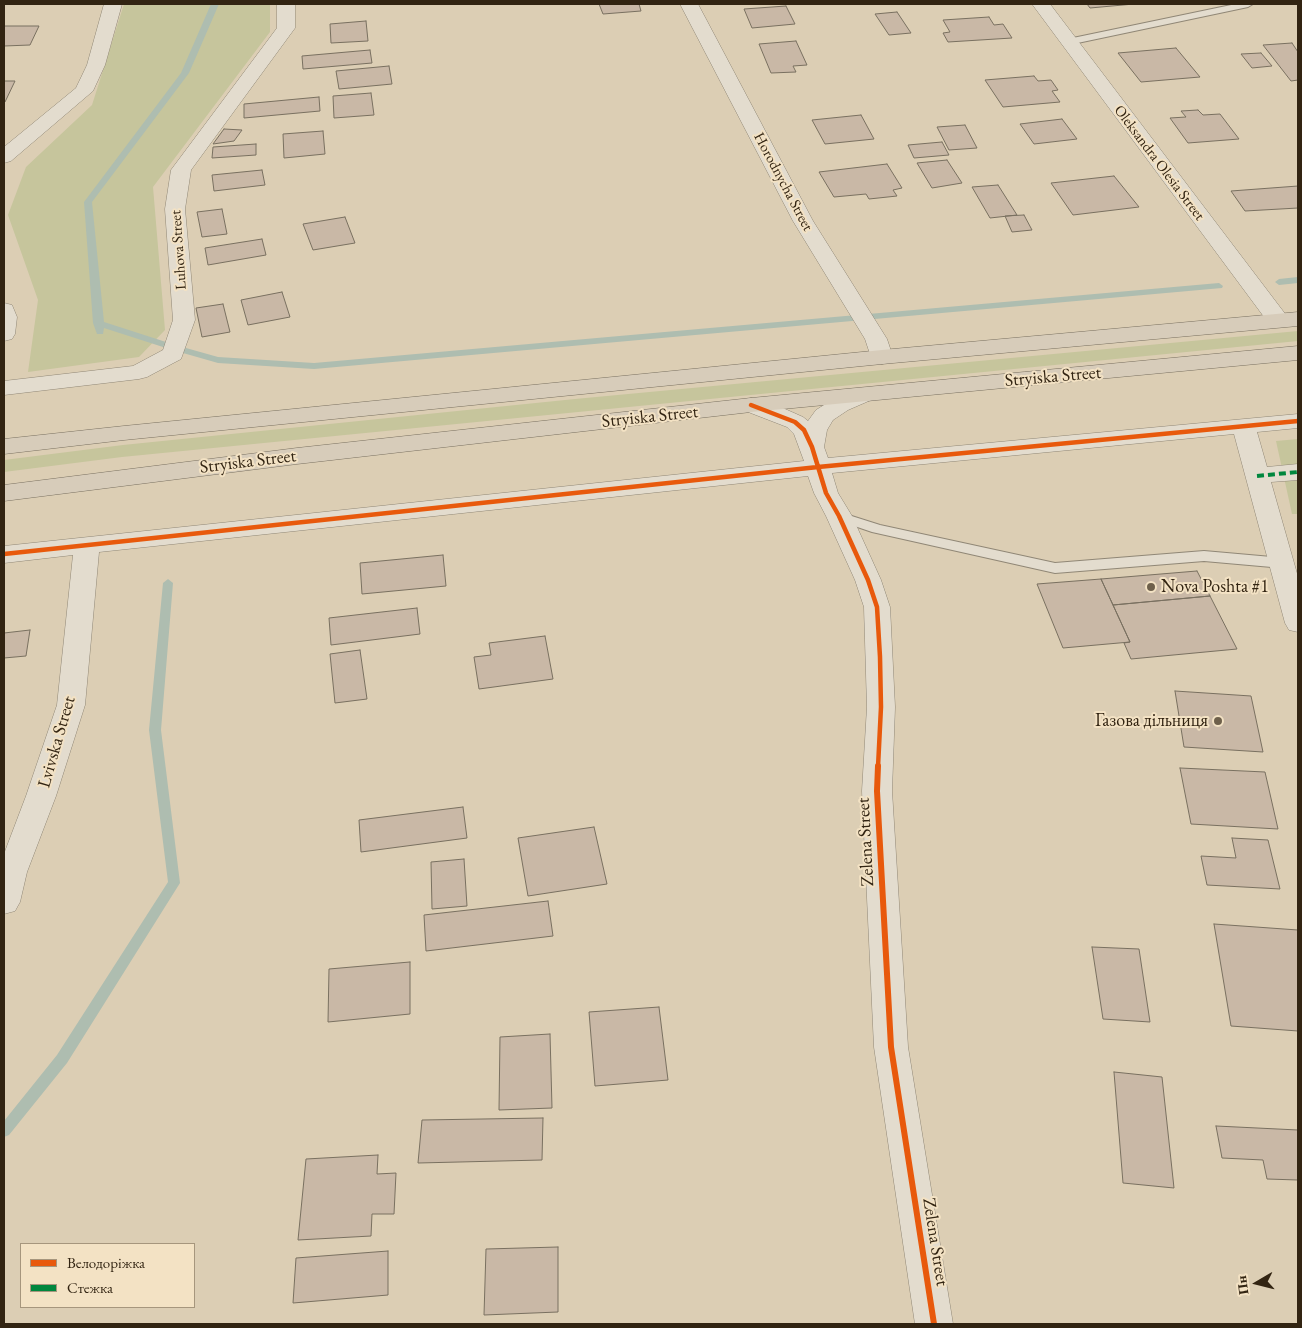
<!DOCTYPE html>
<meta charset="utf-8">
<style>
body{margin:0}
#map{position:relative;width:1302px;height:1328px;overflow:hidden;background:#dcceb4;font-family:"EB Garamond",serif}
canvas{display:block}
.frame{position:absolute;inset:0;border:5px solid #322412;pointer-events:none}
.legend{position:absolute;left:20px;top:1243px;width:175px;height:65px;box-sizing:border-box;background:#f3e2c4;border:1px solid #a6967d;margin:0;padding:6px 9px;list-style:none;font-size:15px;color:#322412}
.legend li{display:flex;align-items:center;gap:10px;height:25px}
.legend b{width:25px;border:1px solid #a6967d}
.north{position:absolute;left:1232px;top:1258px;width:50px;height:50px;-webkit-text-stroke:4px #f3e2c4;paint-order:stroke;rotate:262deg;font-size:14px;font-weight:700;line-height:20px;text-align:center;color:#322412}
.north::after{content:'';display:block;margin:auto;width:18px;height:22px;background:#322412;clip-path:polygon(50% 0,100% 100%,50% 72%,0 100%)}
</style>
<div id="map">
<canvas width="1302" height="1328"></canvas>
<div class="frame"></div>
<ul class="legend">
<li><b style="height:6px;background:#e8590c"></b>Велодоріжка</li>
<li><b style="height:6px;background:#00873e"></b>Стежка</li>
</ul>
<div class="north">Пн</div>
</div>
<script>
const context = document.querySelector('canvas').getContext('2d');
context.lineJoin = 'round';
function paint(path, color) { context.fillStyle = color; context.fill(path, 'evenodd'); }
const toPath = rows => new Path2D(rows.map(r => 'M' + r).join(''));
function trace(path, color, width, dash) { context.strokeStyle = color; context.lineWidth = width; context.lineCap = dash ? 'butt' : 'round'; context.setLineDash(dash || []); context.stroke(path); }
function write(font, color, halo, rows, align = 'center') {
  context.font = font + ' "EB Garamond",serif'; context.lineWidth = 4; context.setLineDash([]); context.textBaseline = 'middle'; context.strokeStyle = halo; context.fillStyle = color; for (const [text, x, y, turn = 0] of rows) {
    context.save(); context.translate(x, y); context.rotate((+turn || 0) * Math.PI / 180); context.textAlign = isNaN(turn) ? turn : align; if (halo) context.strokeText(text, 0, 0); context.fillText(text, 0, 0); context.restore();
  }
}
const green = toPath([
 [124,4,270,4,270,32,153,187,165,330,139,357,28,372,38,300,8,215,26,167,92,105],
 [1298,331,1298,341,122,457,4,472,4,460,123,445,575,399],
 [1298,439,1298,514,1292,514,1276,441]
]);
const stream = toPath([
 [211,4,219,4,189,73,92,202,104,322,169,343,171,345,166,348,163,347,104,328,103,334,97,334,93,323,84,202,181,73,211,4],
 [1298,277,1298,283,1279,285,1275,282,1279,279,1298,277],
 [1219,283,1223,286,1222,288,314,369,218,363,183,353,181,351,186,348,218,357,314,363,1219,283],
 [168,579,173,583,161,730,180,883,67,1063,9,1135,4,1137,4,1121,57,1055,168,882,149,730,163,583,168,579]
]);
const building = toPath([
 [599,4,639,4,641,11,603,14,599,4],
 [1087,4,1134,4,1090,8,1087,4],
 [786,6,795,24,752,28,744,9,786,6],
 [897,12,911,33,889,35,875,14,897,12],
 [989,17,994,25,1003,24,1012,38,948,42,943,33,950,32,943,20,989,17],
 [366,21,368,41,331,43,330,24,366,21],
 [4,26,39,26,30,45,4,46,4,26],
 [796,41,807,65,793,66,796,72,771,73,759,44,796,41],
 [1292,43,1298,52,1298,80,1291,81,1263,45,1292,43],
 [1176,48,1200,77,1141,82,1118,53,1176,48],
 [370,50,372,63,303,69,302,56,370,50],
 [1261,53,1272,66,1252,68,1241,54,1261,53],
 [389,66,392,84,339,89,336,71,389,66],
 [1034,76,1038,81,1051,80,1058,90,1052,91,1060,102,1003,107,985,80,1034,76],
 [4,81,15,81,5,102,4,102,4,81],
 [371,93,374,115,334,118,333,96,371,93],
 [319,97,320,111,244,118,244,104,319,97],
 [1198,110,1203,115,1220,114,1239,139,1188,143,1170,118,1186,117,1181,111,1198,110],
 [861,115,874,139,825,144,812,120,861,115],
 [1062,119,1077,139,1034,144,1020,124,1062,119],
 [965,125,977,148,949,150,937,127,965,125],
 [224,129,242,130,234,141,213,144,224,129],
 [323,131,325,154,284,158,283,134,323,131],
 [942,142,949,155,914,158,908,145,942,142],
 [256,144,256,155,212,158,213,147,256,144],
 [947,160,962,183,932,188,917,163,947,160],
 [887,164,902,188,893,190,897,196,869,199,866,194,834,197,819,172,887,164],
 [262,170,265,185,214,191,212,175,262,170],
 [1114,176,1139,207,1073,215,1051,183,1114,176],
 [998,185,1017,215,990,218,972,187,998,185],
 [1298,186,1298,208,1245,211,1231,191,1298,186],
 [222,209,227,234,202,237,197,212,222,209],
 [1024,215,1032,230,1012,232,1005,216,1024,215],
 [345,217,355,243,313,250,303,224,345,217],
 [262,239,266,255,208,265,205,248,262,239],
 [282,292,290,317,248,325,241,300,282,292],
 [223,304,230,332,202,337,196,308,223,304],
 [443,555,446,586,362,594,360,563,443,555],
 [1197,571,1210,596,1113,605,1101,579,1197,571],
 [1101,579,1130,642,1063,648,1037,584,1101,579],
 [1210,596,1237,649,1131,659,1124,643,1130,642,1113,605,1210,596],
 [417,608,420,634,331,645,329,618,417,608],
 [30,630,26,656,4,658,4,633,30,630],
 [545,636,553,679,479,689,474,657,491,655,489,643,545,636],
 [360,650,367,699,335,703,330,654,360,650],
 [1175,691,1251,696,1263,752,1184,747,1175,691],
 [1180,768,1265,772,1278,829,1191,824,1180,768],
 [463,807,467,838,361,852,359,820,463,807],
 [594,827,607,884,528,896,518,838,594,827],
 [1232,838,1268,840,1280,889,1207,885,1201,856,1236,858,1232,838],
 [464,859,467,906,432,909,431,862,464,859],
 [548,901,553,936,426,951,424,915,548,901],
 [1214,924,1298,930,1298,1031,1231,1026,1214,924],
 [1092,947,1139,949,1150,1022,1103,1019,1092,947],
 [410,962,410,1014,328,1022,329,969,410,962],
 [659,1007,668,1080,595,1086,589,1012,659,1007],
 [550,1034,552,1108,499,1110,500,1037,550,1034],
 [1114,1072,1162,1077,1174,1188,1123,1183,1114,1072],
 [543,1118,542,1160,418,1163,422,1120,543,1118],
 [1216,1126,1298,1130,1298,1180,1267,1179,1263,1160,1222,1158,1216,1126],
 [378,1155,377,1174,396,1173,394,1214,372,1214,371,1236,298,1240,306,1159,378,1155],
 [558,1247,558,1312,484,1315,486,1249,558,1247],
 [388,1251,388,1295,293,1303,296,1258,388,1251]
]);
const lane = toPath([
 [1236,4,1253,4,1248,7,1068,45,1063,42,1068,39,1236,4],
 [839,512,880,525,1055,563,1204,551,1283,558,1288,560,1290,563,1288,566,1283,568,1204,561,1055,573,872,532,834,519,832,516,834,513,839,512]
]);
const street = toPath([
 [104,4,122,4,105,65,93,91,11,161,4,163,4,147,76,88,87,65,104,4],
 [277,4,295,4,295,28,191,170,185,209,195,320,181,359,147,377,139,379,4,395,4,381,133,366,163,350,173,320,165,209,171,170,277,28,277,4],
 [680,4,698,4,813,221,887,339,893,357,890,362,882,364,874,362,871,357,865,339,793,221,680,4],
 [1032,4,1050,4,1286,315,1289,320,1286,325,1278,327,1270,325,1032,4],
 [4,303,12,305,17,317,15,334,12,339,4,341,4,303],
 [863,388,871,390,875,395,871,400,848,410,833,420,827,430,824,447,828,458,1298,414,1298,428,1257,432,1267,467,1298,464,1298,480,1271,482,1298,577,1298,632,1289,630,1285,623,1234,434,832,473,838,493,852,516,881,580,890,607,895,707,892,791,908,1047,953,1324,915,1324,874,1047,862,791,867,707,864,607,855,580,826,516,814,493,808,476,99,552,85,705,56,796,27,872,20,902,15,911,4,914,4,854,26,796,57,705,73,555,4,563,4,546,804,461,794,434,787,427,743,410,739,405,743,400,751,398,759,400,785,409,803,417,808,421,816,410,832,400,863,388]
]);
const highway = toPath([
 [1298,312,1298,326,882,364,124,440,4,454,4,439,124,426,882,350,1298,312],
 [1298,346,1298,360,751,412,297,464,4,501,4,485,297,448,751,398,1298,346]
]);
const quiet = toPath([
 [1257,476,1298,472]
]);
const cyclewayFar1 = toPath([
 [751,405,795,422,804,430,812,447,826,493,839,516,868,580,877,607,880,657,881,707,878,767],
 [4,554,818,467,1298,421]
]);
const cycleway = toPath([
 [878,766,877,791,891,1047,934,1324]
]);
const markers = [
 [1151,587,5,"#6e604b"],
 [1218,721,5,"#6e604b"]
];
const farStreetnames = [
 ["Oleksandra Olesia Street",1159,163,53],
 ["Horodnycha Street",783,182,62],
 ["Luhova Street",179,250,-94]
];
const streetNames = [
 ["Stryiska Street",1053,377,-5],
 ["Stryiska Street",650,417,-6],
 ["Stryiska Street",248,462,-7],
 ["Lvivska Street",57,742,-74],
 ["Zelena Street",866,842,-93],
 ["Zelena Street",935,1242,81]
];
const poiNames = [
 ["Nova Poshta #1",1161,587],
 ["Газова дільниця",1208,721,"right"]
];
paint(green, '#c6c59c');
paint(stream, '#aebdb0');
paint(building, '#c9b8a6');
trace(building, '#797060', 1);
trace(lane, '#908776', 2);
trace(street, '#908776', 1);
trace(highway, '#797060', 1);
paint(lane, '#e3dcce');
paint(street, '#e3dcce');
paint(highway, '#d7ccba');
trace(quiet, '#00873e', 4, [7, 4]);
trace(cyclewayFar1, '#e8590c', 4.5);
trace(cycleway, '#e8590c', 6);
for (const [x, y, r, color] of markers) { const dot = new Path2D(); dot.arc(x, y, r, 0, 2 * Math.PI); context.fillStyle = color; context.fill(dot); trace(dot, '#f3e2c4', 2); }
write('15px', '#322412', '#f3e2c4', farStreetnames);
write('18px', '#322412', '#f3e2c4', streetNames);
write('18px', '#322412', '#f3e2c4', poiNames, 'left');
</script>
